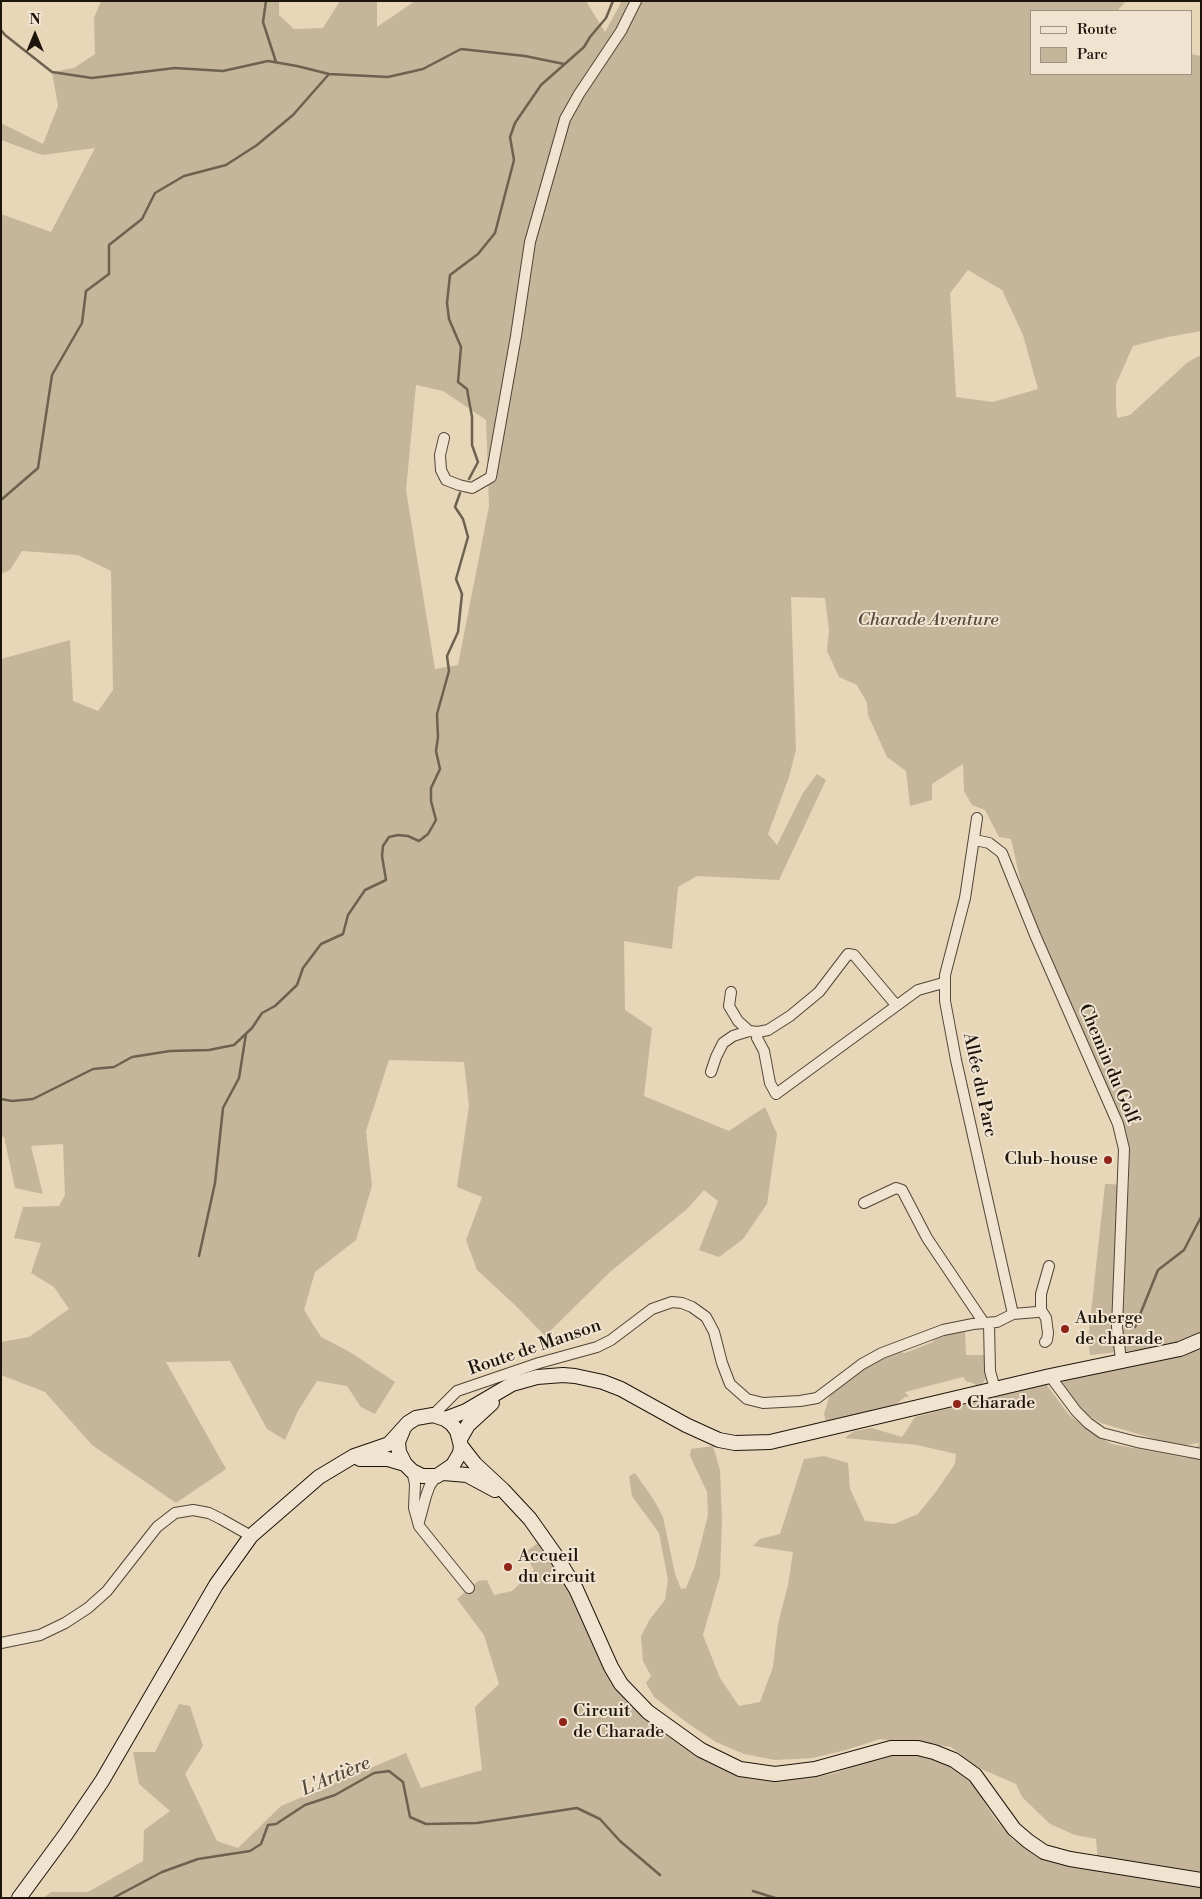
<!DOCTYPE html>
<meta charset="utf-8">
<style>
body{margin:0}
#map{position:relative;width:1202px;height:1899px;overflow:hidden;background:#e8d6b8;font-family:"Libre Bodoni",serif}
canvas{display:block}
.frame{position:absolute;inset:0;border:2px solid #1d150b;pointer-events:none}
.legend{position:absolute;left:1030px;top:10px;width:162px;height:65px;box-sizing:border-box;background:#f0e4d1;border:1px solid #9c9182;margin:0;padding:6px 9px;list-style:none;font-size:15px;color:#1d150b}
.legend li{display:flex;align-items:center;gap:10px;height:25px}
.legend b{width:25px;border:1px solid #9c9182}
.north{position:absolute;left:10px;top:10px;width:50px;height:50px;-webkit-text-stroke:4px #f0e4d1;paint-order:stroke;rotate:0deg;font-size:14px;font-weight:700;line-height:20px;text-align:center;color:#1d150b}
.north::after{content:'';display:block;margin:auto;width:18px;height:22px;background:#1d150b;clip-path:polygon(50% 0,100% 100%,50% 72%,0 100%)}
</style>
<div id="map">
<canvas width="1202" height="1899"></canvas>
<div class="frame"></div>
<ul class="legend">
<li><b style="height:6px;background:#f0e4d1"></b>Route</li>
<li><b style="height:14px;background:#c5b59b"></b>Parc</li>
</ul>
<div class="north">N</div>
</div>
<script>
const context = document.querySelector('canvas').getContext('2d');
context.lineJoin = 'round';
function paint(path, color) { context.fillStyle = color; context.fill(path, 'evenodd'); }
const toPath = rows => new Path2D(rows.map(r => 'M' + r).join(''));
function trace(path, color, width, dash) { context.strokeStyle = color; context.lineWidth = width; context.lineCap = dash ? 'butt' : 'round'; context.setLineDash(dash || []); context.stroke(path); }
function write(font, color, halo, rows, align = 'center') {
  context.font = font + ' "Libre Bodoni",serif'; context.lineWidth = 4; context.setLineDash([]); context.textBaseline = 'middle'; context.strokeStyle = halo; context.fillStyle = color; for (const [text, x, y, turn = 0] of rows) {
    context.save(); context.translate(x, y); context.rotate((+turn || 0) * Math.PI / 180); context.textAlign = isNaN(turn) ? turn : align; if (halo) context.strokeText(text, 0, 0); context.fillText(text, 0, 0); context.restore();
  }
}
const green = toPath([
 [101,1,279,1,279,15,294,29,323,28,340,1,377,1,377,27,415,1,586,1,605,32,622,1,1126,1,1117,11,1031,11,1031,74,1191,74,1191,54,1201,56,1201,331,1168,337,1133,346,1116,384,1116,404,1117,418,1130,415,1188,362,1201,355,1201,1878,1098,1863,1096,1839,1075,1835,1050,1824,1022,1797,1016,1784,977,1767,951,1747,880,1739,846,1750,813,1758,775,1760,744,1754,716,1742,686,1722,654,1697,646,1683,651,1676,643,1661,641,1636,650,1619,665,1600,668,1580,659,1533,632,1496,629,1476,635,1473,654,1500,663,1517,675,1574,681,1589,686,1588,695,1566,708,1515,707,1492,690,1456,691,1449,713,1446,720,1470,722,1520,720,1576,703,1635,720,1678,739,1706,760,1702,773,1667,778,1624,788,1585,793,1552,753,1546,760,1539,780,1534,804,1459,824,1456,848,1463,850,1489,865,1521,894,1524,918,1514,935,1493,955,1464,956,1454,917,1445,845,1438,854,1431,872,1428,902,1437,915,1417,1046,1384,1069,1415,1094,1434,1112,1444,1187,1458,1200,1443,1185,1445,1158,1440,1101,1423,1086,1414,1072,1398,1061,1380,1154,1348,1090,1355,1088,1340,1105,1184,1129,1185,1128,1147,1032,932,1011,839,999,837,985,810,972,805,964,791,963,764,932,784,932,800,910,806,906,771,887,757,868,715,867,703,857,685,839,677,827,651,829,630,825,598,791,597,796,750,789,777,768,834,777,845,803,793,817,774,826,780,779,880,697,876,678,887,672,949,624,941,625,1010,652,1028,644,1096,729,1131,765,1107,777,1134,767,1204,743,1239,719,1257,699,1250,718,1201,704,1190,687,1209,610,1272,545,1336,515,1305,477,1270,466,1240,482,1197,457,1187,469,1106,464,1062,389,1060,366,1131,372,1186,356,1240,315,1272,304,1310,321,1337,350,1352,395,1382,375,1414,361,1407,347,1386,317,1381,298,1411,285,1440,267,1429,230,1361,166,1362,226,1469,176,1503,92,1445,45,1392,1,1375,1,1342,29,1337,69,1309,54,1287,31,1273,41,1243,14,1238,23,1207,59,1206,65,1195,63,1144,31,1146,43,1194,15,1188,4,1137,1,1136,1,659,70,640,73,701,98,711,113,690,111,571,78,555,22,551,10,570,1,574,1,214,51,232,95,148,42,155,1,140,1,123,43,144,58,106,52,72,74,68,95,54,94,18],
 [968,270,1002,290,1023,335,1038,389,993,402,956,397,950,293],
 [416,385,443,391,486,420,489,506,458,665,435,669,406,490],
 [965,1329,966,1355,985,1355,988,1376,980,1387,970,1382,967,1382,963,1377,905,1392,909,1397,905,1397,895,1405,826,1421,824,1414,832,1388,868,1363,896,1351,905,1353,933,1342,935,1338,946,1332],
 [538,1543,576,1602,603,1667,613,1685,628,1703,667,1736,694,1754,723,1769,752,1779,775,1782,832,1774,874,1759,895,1754,923,1756,943,1762,965,1776,974,1786,995,1819,1012,1839,1037,1857,1064,1865,1201,1886,1201,1898,43,1898,51,1892,88,1892,143,1861,144,1830,170,1811,139,1784,133,1752,155,1752,179,1704,190,1706,203,1746,185,1774,217,1841,238,1848,281,1806,406,1753,421,1788,482,1770,475,1707,499,1684,484,1635,457,1599,478,1581,487,1580,494,1595,512,1591,534,1570,524,1553]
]);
const stream = toPath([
 [266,1,263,22,276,62],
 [1,30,5,35,52,72,92,78,175,68,223,71,268,61,297,66,329,74,388,77,423,69,461,49,525,56,564,64],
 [469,479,478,462,472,445,472,417,467,389,458,382,461,347,449,319,447,303,450,275,478,254,495,233,514,160,510,137,515,123,541,85,584,47,590,37,606,18,613,1],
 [1,500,38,468,52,375,82,323,86,291,109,274,109,245,142,219,155,193,184,176,226,165,257,145,293,115,329,74],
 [1,1099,12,1101,33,1099,93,1069,114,1067,132,1057,170,1051,209,1050,234,1045,252,1028,262,1013,275,1006,297,985,303,968,321,944,343,934,348,915,365,890,386,880,382,856,383,846,389,837,398,835,408,836,419,841,428,834,436,820,431,801,431,788,440,769,436,751,438,737,437,714,449,671,447,656,458,632,462,594,456,579,468,537,463,519,455,507,460,493],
 [199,1256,215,1183,223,1108,239,1078,246,1034],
 [1135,1327,1158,1270,1184,1250,1201,1217],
 [753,1891,775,1898],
 [113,1898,162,1872,198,1859,250,1851,261,1844,268,1825,276,1824,305,1805,335,1795,374,1773,389,1771,403,1782,410,1817,426,1824,477,1823,577,1808,600,1819,620,1841,660,1875]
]);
const street = toPath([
 [444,438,440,455,441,470,446,480,459,485,472,488,491,477,516,336,530,242,565,119,579,94,621,31,636,1],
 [975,840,989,843,1002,853,1035,935,1118,1124,1124,1149,1117,1327,1121,1360],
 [731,992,729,1006,738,1021,749,1031],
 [896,1005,854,955,848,954,819,992,790,1016,768,1030,758,1032,757,1038,764,1051,770,1083,776,1094,918,990,943,983],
 [711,1072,716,1057,723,1043,733,1036,749,1031,758,1032],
 [864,1203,896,1188,902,1190,927,1238,984,1323],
 [1041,1310,1046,1318,1048,1333,1047,1340,1045,1342],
 [1013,1314,1037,1312,1041,1310,1041,1294,1049,1266],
 [989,1323,990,1371,995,1389],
 [1050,1376,1076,1411,1088,1423,1102,1433,1137,1442,1201,1454],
 [433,1415,457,1391,539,1363,597,1347,611,1340,652,1309,672,1302,682,1303,692,1307,706,1317,714,1332,722,1363,730,1384,747,1399,763,1403,800,1401,817,1398,862,1364,882,1353,943,1330,973,1324,997,1322,1013,1314,956,1060,945,1001,945,975,965,898,977,818],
 [412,1471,415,1484,414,1508,419,1526,469,1588],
 [419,1522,426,1496,430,1485,437,1476],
 [1,1643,40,1635,65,1623,88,1608,107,1591,157,1527,175,1513,193,1510,209,1513,221,1519,251,1536]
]);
const secondary = toPath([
 [445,1419,466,1411,512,1384,537,1377,563,1375,575,1376,603,1382,621,1389,686,1425,719,1440,735,1443,770,1442,1050,1376,1180,1349,1201,1340],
 [460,1439,468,1425,492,1403],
 [461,1446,475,1464,503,1490,530,1519,554,1553,576,1589,611,1667,621,1684,648,1712,701,1750,740,1769,775,1774,815,1769,891,1748,918,1748,934,1752,954,1760,975,1775,1014,1829,1028,1841,1044,1852,1070,1859,1201,1880],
 [360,1459,388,1459,405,1464],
 [444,1473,467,1475,495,1490],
 [19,1898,66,1834,102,1781,216,1585,251,1536,319,1477,354,1456,389,1444,408,1423,416,1418,433,1415,445,1419,452,1424,457,1431,461,1446,460,1453,453,1465,437,1476,422,1476,412,1471,405,1464,399,1452,398,1442,403,1430]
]);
const markers = [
 [1108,1160,5,"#8f2418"],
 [1065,1329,5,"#8f2418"],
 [957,1404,5,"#8f2418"],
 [508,1567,5,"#8f2418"],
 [563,1722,5,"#8f2418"]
];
const parkNames = [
 ["Charade Aventure",928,621]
];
const streetNames = [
 ["Chemin du Golf",1108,1064,67],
 ["Allée du Parc",979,1085,78],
 ["Route de Manson",535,1348,-19]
];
const poiNames = [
 ["Club-house",1098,1160,"right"],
 ["Auberge",1075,1319],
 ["de charade",1075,1340],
 ["Charade",967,1404],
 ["Accueil",518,1557],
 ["du circuit",518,1578],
 ["Circuit",573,1712],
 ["de Charade",573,1733]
];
const waterNames = [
 ["L'Artière",336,1777,-23]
];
paint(green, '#c5b59b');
trace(stream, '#6d614f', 2.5);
trace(street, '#504536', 12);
trace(secondary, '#1d150b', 16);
trace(street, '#f0e4d1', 10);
trace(secondary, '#f0e4d1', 14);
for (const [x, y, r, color] of markers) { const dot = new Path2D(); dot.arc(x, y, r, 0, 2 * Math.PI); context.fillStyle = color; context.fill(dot); trace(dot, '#f0e4d1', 2); }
write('italic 18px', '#584d3d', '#f0e4d1', parkNames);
write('18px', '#1d150b', '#f0e4d1', streetNames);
write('18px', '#1d150b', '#f0e4d1', poiNames, 'left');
write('italic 19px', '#534839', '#f0e4d1', waterNames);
</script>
